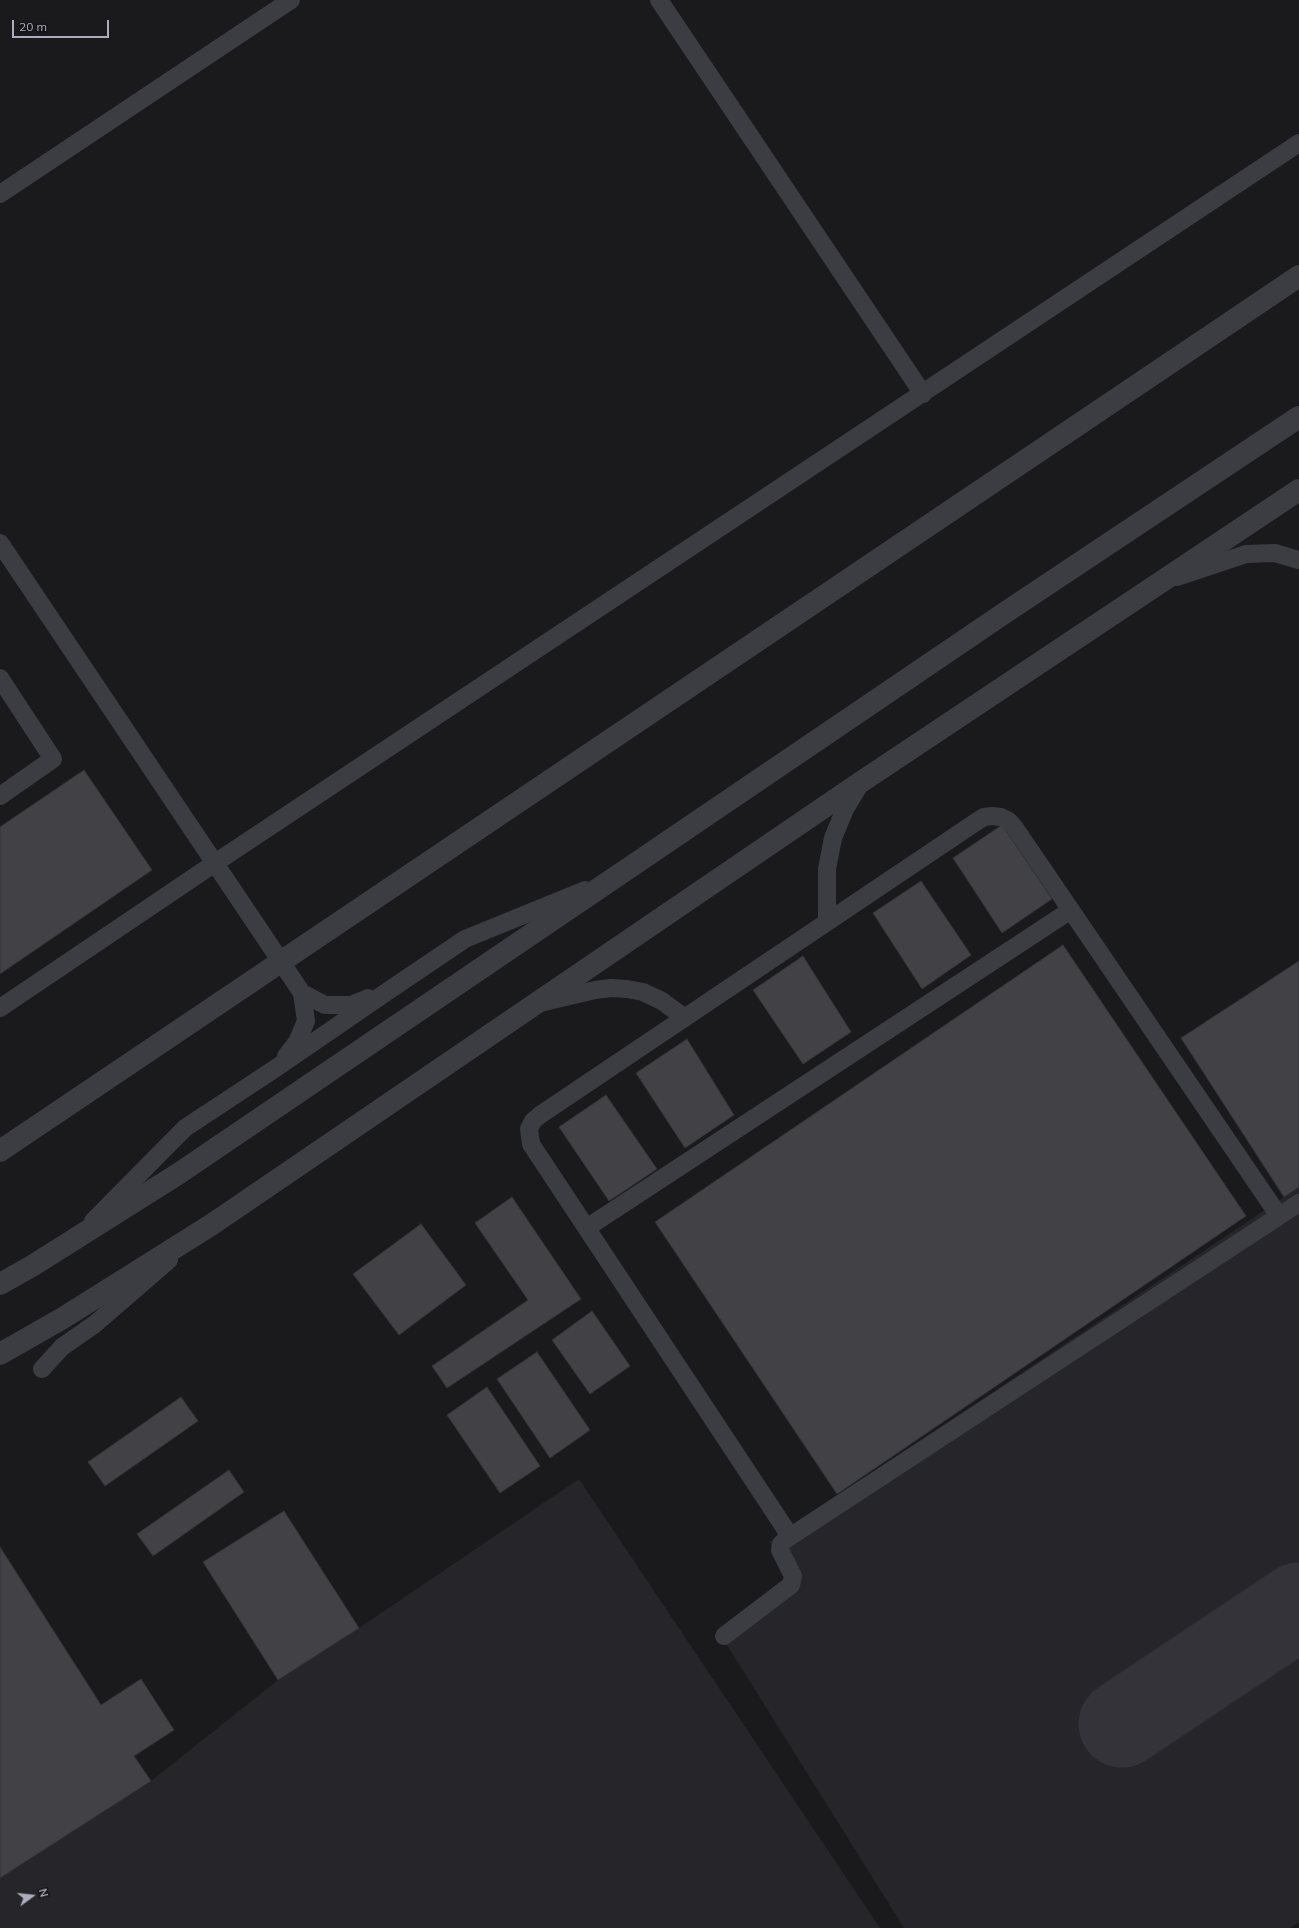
<!DOCTYPE html>
<style>
body{margin:0}
#map{position:relative;width:1299px;height:1928px;overflow:hidden;background:#1a191c;font-family:Mulish,sans-serif}
canvas{display:block}
.north{position:absolute;left:12px;top:1876px;width:40px;height:40px;-webkit-text-stroke:3px #151417;paint-order:stroke;rotate:75deg;font-size:11px;font-weight:700;line-height:16px;text-align:center;color:#abadbc}
.north::after{content:'';display:block;margin:auto;width:14px;height:18px;background:#abadbc;clip-path:polygon(50% 0,100% 100%,50% 72%,0 100%)}
.scale{position:absolute;left:12px;top:20px;width:97px;height:18px;box-sizing:border-box;border:2px solid #abadbc;border-top:0;padding-left:5px;font-size:12px;line-height:14px;white-space:nowrap;color:#abadbc;-webkit-text-stroke:3px #151417;paint-order:stroke}
</style>
<div id="map">
<canvas width="1299" height="1928"></canvas>
<div class="north">N</div>
<div class="scale">20 m</div>
</div>
<script>
const context = document.querySelector('canvas').getContext('2d');
context.lineJoin = 'round';
function paint(path, color) { context.fillStyle = color; context.fill(path, 'evenodd'); }
const toPath = rows => new Path2D(rows.map(r => 'M' + r).join(''));
function trace(path, color, width, dash) { context.strokeStyle = color; context.lineWidth = width; context.lineCap = dash ? 'butt' : 'round'; context.setLineDash(dash || []); context.stroke(path); }
const built = toPath([
 [1299,1187,1299,1922,1290,1928,904,1928,722,1637,790,1579,769,1542],
 [579,1479,880,1928,0,1928,0,1878,151,1781,278,1680,359,1628]
]);
const taxiway = toPath([
 [1122,1724,1299,1606]
]);
const building = toPath([
 [84,770,152,870,0,974,0,827,84,770],
 [1002,825,1052,899,1002,933,953,858,1002,825],
 [921,881,971,955,922,989,873,913,921,881],
 [1063,945,1246,1216,837,1494,655,1222,1063,945],
 [803,956,851,1032,803,1064,753,990,803,956],
 [1299,961,1299,1187,1284,1197,1181,1038,1299,961],
 [687,1039,734,1115,685,1148,636,1073,687,1039],
 [606,1095,657,1169,609,1201,559,1127,606,1095],
 [512,1197,581,1299,447,1388,432,1366,528,1300,475,1223,512,1197],
 [421,1224,466,1285,399,1335,353,1274,421,1224],
 [592,1311,630,1366,590,1394,552,1340,592,1311],
 [537,1352,590,1430,550,1458,497,1379,537,1352],
 [487,1387,540,1466,500,1493,447,1415,487,1387],
 [181,1397,198,1421,105,1486,88,1462,181,1397],
 [229,1470,244,1492,153,1556,137,1534,229,1470],
 [284,1511,359,1628,278,1680,203,1562,284,1511],
 [0,1547,101,1705,141,1679,174,1730,134,1756,151,1781,0,1878,0,1547]
]);
const service = toPath([
 [659,0,923,394],
 [0,194,291,0],
 [0,543,302,993],
 [1177,577,1246,554,1275,553,1299,560],
 [0,678,53,759,0,796],
 [827,922,827,869,833,838,845,809,860,784],
 [540,1003,595,990,611,988,627,989,643,992,662,1001,685,1018],
 [0,1008,215,863,1299,143],
 [286,1056,297,1042,306,1021,302,993,325,1005,351,1005,368,998],
 [93,1221,185,1128,276,1068,388,991,465,939,585,890],
 [588,1227,1071,910],
 [42,1369,62,1347,95,1324,169,1260],
 [790,1536,531,1144,529,1129,533,1121,540,1115,976,822,984,817,992,816,1001,817,1009,821,1015,828,1279,1216],
 [724,1636,791,1585,793,1576,780,1550,781,1544,785,1540,1299,1203]
]);
const minor = toPath([
 [0,1151,1299,276],
 [0,1284,32,1266,178,1174,1006,612,1299,417],
 [0,1354,63,1318,211,1225,861,782,1299,490]
]);
paint(built, '#262529');
trace(taxiway, '#343339', 87);
paint(building, '#414146');
trace(building, '#343338', 1);
trace(service, '#3c3c43', 18);
trace(minor, '#3c3c43', 22);
</script>
